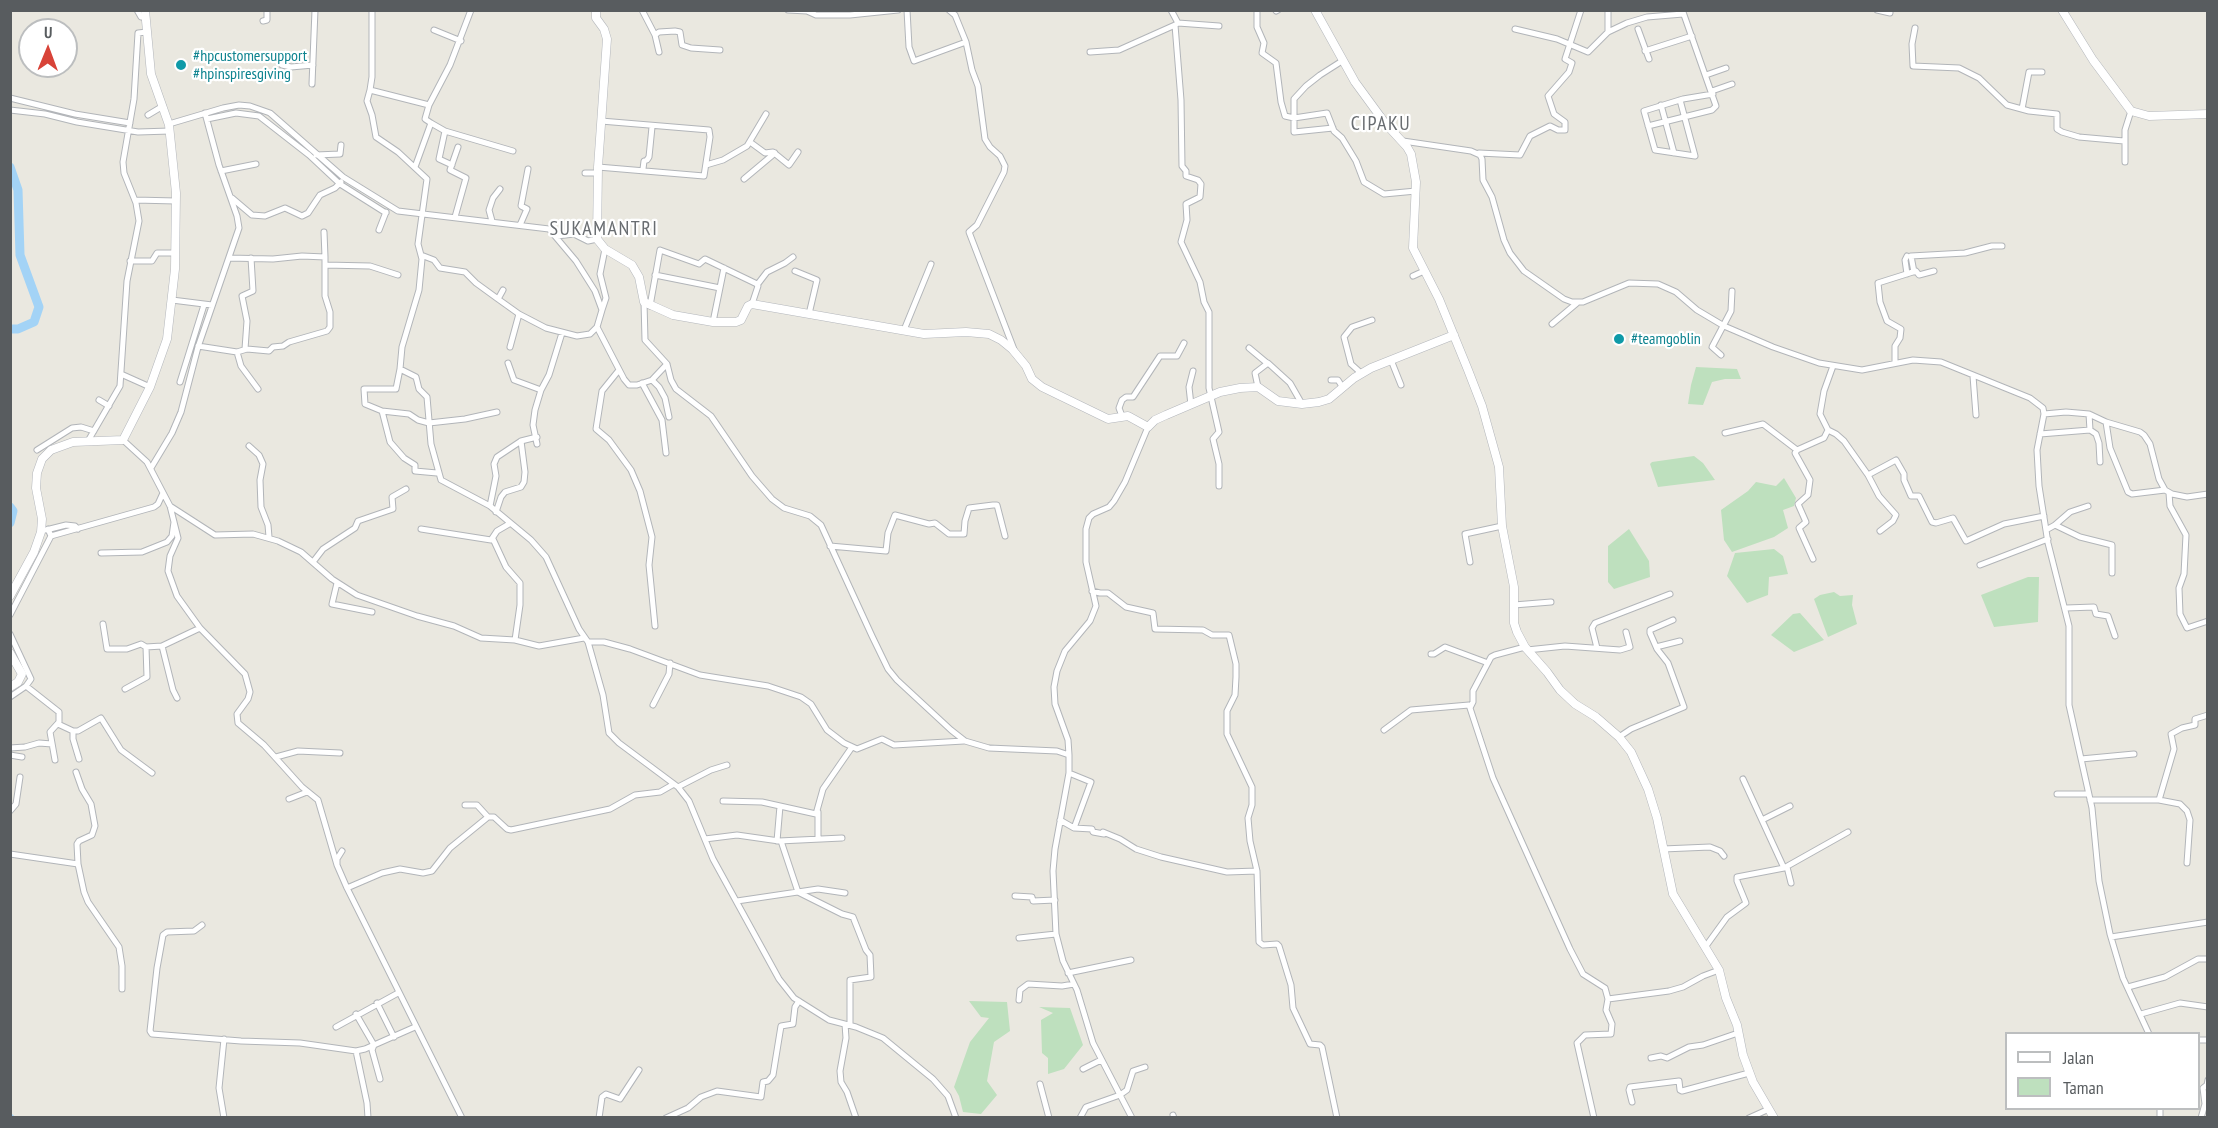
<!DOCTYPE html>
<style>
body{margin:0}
#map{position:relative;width:2218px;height:1128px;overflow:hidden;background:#eae8e0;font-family:"PT Sans Narrow",sans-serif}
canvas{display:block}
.frame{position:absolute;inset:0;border:12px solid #585c5f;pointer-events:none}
.legend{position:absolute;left:2005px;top:1032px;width:195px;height:78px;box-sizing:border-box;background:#fff;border:2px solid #bcbebf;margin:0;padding:8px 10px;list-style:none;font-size:18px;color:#585c5f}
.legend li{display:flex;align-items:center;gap:12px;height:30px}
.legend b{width:30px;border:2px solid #bcbebf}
.north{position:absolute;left:18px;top:18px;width:60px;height:60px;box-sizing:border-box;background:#fff;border:2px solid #bcbebf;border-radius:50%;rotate:1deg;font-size:16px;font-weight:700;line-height:24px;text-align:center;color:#585c5f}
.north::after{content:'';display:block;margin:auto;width:21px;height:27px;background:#d84338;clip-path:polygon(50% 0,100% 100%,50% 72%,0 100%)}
</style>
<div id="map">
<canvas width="2218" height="1128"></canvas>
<div class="frame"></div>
<ul class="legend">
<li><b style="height:8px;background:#fff"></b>Jalan</li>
<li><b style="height:16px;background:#bee0be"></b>Taman</li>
</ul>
<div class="north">U</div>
</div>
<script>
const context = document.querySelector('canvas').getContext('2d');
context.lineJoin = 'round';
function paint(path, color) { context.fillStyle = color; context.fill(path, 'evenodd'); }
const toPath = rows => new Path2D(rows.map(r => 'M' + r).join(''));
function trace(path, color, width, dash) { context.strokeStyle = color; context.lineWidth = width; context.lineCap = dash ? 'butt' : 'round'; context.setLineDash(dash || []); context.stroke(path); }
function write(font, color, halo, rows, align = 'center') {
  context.font = font + ' "PT Sans Narrow",sans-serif'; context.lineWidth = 4.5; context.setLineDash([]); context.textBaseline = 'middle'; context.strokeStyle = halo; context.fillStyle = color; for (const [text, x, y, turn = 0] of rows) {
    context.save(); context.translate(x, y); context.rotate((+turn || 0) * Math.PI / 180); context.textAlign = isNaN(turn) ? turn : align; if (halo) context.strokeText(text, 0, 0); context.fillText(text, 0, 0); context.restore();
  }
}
const green = toPath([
 [1696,367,1737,369,1741,379,1725,379,1712,382,1703,405,1688,404,1691,385],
 [1694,456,1703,463,1715,480,1658,487,1650,464,1652,462],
 [1784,478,1796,498,1794,506,1783,510,1788,528,1774,537,1732,552,1724,540,1721,510,1748,491,1756,482,1776,486],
 [1629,529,1649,561,1650,577,1614,589,1608,582,1608,546],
 [1774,549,1783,556,1788,574,1769,577,1768,595,1747,603,1727,576,1735,553],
 [2028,577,2039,577,2038,622,1994,627,1981,595],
 [1834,592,1840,596,1853,595,1852,605,1857,624,1828,637,1814,599,1820,595],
 [1800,613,1824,640,1794,652,1771,635,1793,614],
 [969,1001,1007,1002,1010,1031,994,1042,987,1081,997,1095,981,1114,963,1112,959,1096,954,1087,970,1042,989,1018,981,1017],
 [1039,1007,1070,1008,1083,1045,1064,1069,1048,1074,1048,1058,1042,1053,1041,1020,1053,1013]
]);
const stream = toPath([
 [10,1113,15,1118]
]);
const river = toPath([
 [10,167,18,190,20,255,39,307,34,322,18,329,10,329],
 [10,507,13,511,10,523]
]);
const street = toPath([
 [137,10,141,17,145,17],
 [471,10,450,65,429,105,370,90,367,101,372,115,376,137,398,152,427,179,418,244,422,259,419,290,402,347,400,369,416,377,419,389,427,397,431,444,441,480,490,506,531,540,546,557,579,629,588,642,603,695,609,733,619,743,678,787,689,801,713,859,779,979,794,998,829,1020,856,1027,883,1038,933,1079,948,1096,956,1118],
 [642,10,655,35,659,52],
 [788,10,807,11,816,15,850,15,898,10],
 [907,10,909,47,914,61,966,42],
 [949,10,955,15,966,42,972,70,978,86,985,139,990,147,1000,156,1005,166,1004,172,977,225,969,232,1015,352],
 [1257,10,1257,27,1264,43,1262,53,1276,63,1281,102,1285,116,1294,118,1327,113,1334,131,1342,138,1356,161,1364,182,1384,194,1416,191],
 [1608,10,1608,32],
 [1877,10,1890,13],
 [1276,11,1278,10],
 [263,21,267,20,267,10],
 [1178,23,1219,26],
 [1175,25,1181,100,1182,166,1186,171,1186,176,1198,180,1201,184,1200,197,1186,204,1187,220,1181,242,1200,282,1204,302,1209,312,1209,388,1219,432,1213,439,1219,464,1219,486],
 [1915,28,1912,44,1913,66,1959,68,1979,78,2007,105,2029,111,2057,114,2057,129,2062,132,2079,137,2124,141],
 [1515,29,1557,39,1588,52,1608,32,1627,23,1647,17,1683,14],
 [1638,29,1649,59],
 [434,30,461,41],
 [655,35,659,32,675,31,680,32,682,45,691,48,720,50],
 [1645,51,1692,36],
 [1090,52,1119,50,1175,25,1178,23,1171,10],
 [282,65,291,67,313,65],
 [1706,75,1726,68],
 [312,84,315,10],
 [370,90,372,77,372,10],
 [1712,91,1732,84],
 [10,98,75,114,130,123],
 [1680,100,1695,156,1655,150,1644,111,1683,99,1713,94],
 [1661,105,1674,153],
 [2022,109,2029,72,2042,72],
 [10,110,45,114,77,122,138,132,170,131],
 [148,115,163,106],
 [207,119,236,113,259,116,309,155,340,184,386,213],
 [431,123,445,131,439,159,452,165],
 [169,124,223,108,239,105,250,106,270,113,343,177,398,211,549,229,576,261,595,291,602,310,597,327,590,334,577,336,546,328,519,314,510,347],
 [1648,126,1712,110,1716,106,1683,12],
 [1333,128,1294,132,1294,99,1306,86,1320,75,1342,61],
 [445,131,513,151],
 [1403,141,1471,151,1480,155,1482,159,1483,180,1492,197,1504,240,1510,253,1524,271,1564,299,1572,302,1583,302,1629,283,1658,284,1676,292,1697,310,1724,326,1773,347,1819,363,1862,370,1913,360,1941,362,2030,398,2043,408,2044,414,2066,412,2089,414,2106,422,2140,432,2144,435,2150,444,2159,479,2165,490,2172,494,2187,497,2208,494],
 [750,142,765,153,773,152,789,165,798,152],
 [1479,153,1520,155,1530,136,1550,126,1558,130,1565,130,1565,122,1554,114,1548,96,1569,72,1572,63,1565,59,1581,10],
 [316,155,340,154,341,145],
 [2125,162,2125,130,2131,111],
 [706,165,723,160,747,146,766,114],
 [415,167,431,123,425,119,429,105],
 [598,167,704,176,710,137,709,130,601,121],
 [643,169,644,161,647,160,649,157,652,127],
 [221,171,256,164],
 [585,173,597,173],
 [744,179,775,153],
 [232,198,252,215,265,216,285,208,302,216,308,213,320,195,335,188,341,182],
 [135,200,176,201],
 [455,217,466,178,450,170,458,147],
 [492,221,489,210,493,198,500,189],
 [520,225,527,209,521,206,528,169],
 [379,230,386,212],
 [324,232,325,257],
 [557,236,574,234,588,241,597,239],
 [421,255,434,260,440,268,465,272,476,283,498,299],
 [130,261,152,261,157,253,175,253],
 [325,265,370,266,398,275],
 [795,271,817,280,809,314],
 [1914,272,1911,256,1965,253,1992,246,2002,246],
 [1907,274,1905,260,1907,256],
 [655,275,720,288],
 [1413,276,1424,271],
 [757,285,767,272,785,263,793,257],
 [503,290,498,299,519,314],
 [172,300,212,305],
 [644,302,645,340,667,364,671,380,676,389,711,416,752,476,772,499,784,508,810,516,821,525,872,636,888,669,897,680,951,730,965,741,989,748,1057,751,1069,755,1069,773,1055,849,1053,871,1056,934,1063,961,1077,990,1093,1043,1132,1118],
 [650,306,660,250,699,264,705,259,757,284,758,286,752,304],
 [602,310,606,298,600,274,605,249],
 [713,322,724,268],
 [1552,324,1577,303],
 [597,327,624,379,629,385,637,385,652,380,667,364],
 [904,330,931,264],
 [198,346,237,352,247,349,269,351,273,347,283,346,289,342,327,331,330,327,330,312,325,296,325,257,302,256,273,259,229,258],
 [1249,348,1267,363],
 [245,349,247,321,242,296,253,291,251,258],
 [237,352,241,366,258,389],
 [1721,355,1712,347,1731,311,1732,291],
 [1391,360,1401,385],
 [1895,362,1895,346,1900,338,1901,329,1887,321,1880,302,1878,283,1916,271,1919,275,1934,271],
 [508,363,514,380,541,390],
 [1833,366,1824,391,1820,414,1828,430,1836,434,1844,441,1868,475,1879,496,1896,515,1893,521,1880,531],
 [400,369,396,389,364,389,365,404,382,411,409,414,418,420,429,423,465,419,497,412],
 [619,370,602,391,596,429,609,440,631,470,640,491,652,537,649,565,655,626],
 [1361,373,1351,364,1344,337,1352,327,1372,320],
 [121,374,150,387],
 [1973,376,1976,415],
 [652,380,659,387,665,398,669,417],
 [1331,380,1338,380,1343,388],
 [180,382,204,305],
 [642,383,662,420,666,453],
 [1258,387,1255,373,1268,363,1290,383,1302,404],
 [99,400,109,406],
 [1191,405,1189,387,1193,371],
 [382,411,390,442,404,458,415,465,415,471,437,473],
 [2044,414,2037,450,2039,486,2048,543,2069,626,2069,705,2092,808,2099,881,2110,934,2123,978,2149,1034],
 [2089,414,2090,430,2096,434,2099,443,2100,462],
 [1122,416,1119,408,1122,400,1126,397,1133,397,1160,356,1177,356,1184,343],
 [2106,422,2110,448,2128,492,2132,494,2165,490],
 [1725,433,1763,424,1797,450],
 [2040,434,2090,430],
 [123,440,147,462,170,506,178,538,170,556,168,571,177,596,200,628,245,674,250,692,248,699,237,714,238,723,264,745,302,787,318,800,337,865,347,888,462,1118],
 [88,441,120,386,127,281,139,221,136,203,124,173,123,162,134,99,138,33,147,32],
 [537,444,533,425,535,410,541,390,549,375,562,333],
 [249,446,259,455,263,464,260,480,261,507,268,525,269,537],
 [37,450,72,428,81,427,94,431],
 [151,468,172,433,181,412,198,347,239,228,237,216,219,165,205,113],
 [1868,475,1896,460,1904,474,1904,480,1911,496,1919,496,1932,522,1936,523,1953,518,1966,541,2004,524,2044,516],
 [2169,493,2170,506,2186,535,2184,574,2179,588,2180,614,2187,628,2208,621],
 [170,506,215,535,253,534,278,541,301,552,332,579,357,595,417,616,454,626,481,638,515,640,539,646,584,638],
 [490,506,496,476,494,464,497,457,521,441,537,437],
 [496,512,501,497,505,492,521,487,524,482,525,472,521,441],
 [2055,525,2080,537,2112,545,2112,573],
 [421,529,491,540,497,531,509,524],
 [46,530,66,525,75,526,78,529],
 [2046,530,2055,525,2070,512,2088,506],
 [51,536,154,507,158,504,163,493],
 [493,539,506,567,520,583,520,605,515,640],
 [830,546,886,551,888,533,895,515,929,524,935,523,949,534,964,534,965,521,969,508,993,505,997,505,1005,536],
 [101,553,142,552,167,542,172,536,174,522],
 [1813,559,1799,528,1806,522,1798,504,1808,495,1810,480,1795,453,1797,450,1824,438,1828,430],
 [313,562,323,549,355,528,358,521,393,509,392,497,406,489],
 [1470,562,1465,534,1502,526],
 [1980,565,2048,539],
 [337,583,332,604,372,612],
 [1092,591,1100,593,1108,593,1126,607,1153,613,1155,629,1203,630,1212,635,1229,635,1236,664,1236,677,1235,695,1227,711,1227,734,1252,787,1252,805,1248,818,1250,841,1257,871,1259,942,1263,945,1277,944,1279,946,1291,985,1293,1008,1310,1044,1320,1045,1322,1047,1337,1118],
 [1514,605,1551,602],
 [2066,608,2094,607,2096,614,2108,616,2115,636],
 [10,615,51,536,48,529],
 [103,624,107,649,127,649,141,644,146,647],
 [10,634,31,679,26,686,10,697],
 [588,642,604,642,630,649,700,675,768,686,801,697,811,704,827,730,844,743,857,749,882,739,894,745,964,741],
 [1525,647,1495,655,1491,657,1473,691,1473,702,1470,708,1493,778,1570,949,1583,974,1605,988,1608,999,1606,1010,1612,1024,1611,1034,1585,1035,1577,1043,1594,1118],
 [1656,647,1680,641],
 [1597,648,1592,628,1595,623,1670,594],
 [1527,650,1565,646,1620,650,1630,647,1626,632],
 [1431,654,1434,654,1445,647,1488,663],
 [26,686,59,712,59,722,50,732,55,760],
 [125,689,147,677,146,647,162,646],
 [177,698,173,690,162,646,200,628],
 [653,705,669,674,670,663],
 [58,724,73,731,78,731,101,718,121,750,152,773],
 [1384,730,1411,710,1469,705,1470,708],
 [73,731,73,739,79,759],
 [1619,737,1631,729,1684,707,1668,663,1657,649,1650,633,1650,630,1673,620],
 [10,748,25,747,39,743,52,744],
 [10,755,22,757],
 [1069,755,1068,740,1055,704,1054,687,1057,671,1065,651,1090,621,1096,606,1086,562,1086,529,1089,518,1093,514,1109,507,1114,501,1125,482,1148,427],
 [276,757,298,751,340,753],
 [2081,759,2134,754],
 [76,772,82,789,91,804,95,826,92,835,79,841,77,844,78,864,84,892,88,902,119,947,122,966,122,989],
 [1069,773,1091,782,1074,828],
 [1743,779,1784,868],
 [678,787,711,770,727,765],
 [2057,794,2088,794],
 [289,799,307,792],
 [2090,800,2159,800,2180,804,2187,811,2190,820,2187,863],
 [2159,800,2174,749,2171,734,2182,728,2195,725,2195,719,2208,715],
 [723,801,762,802,816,814,823,789,852,747],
 [465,805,477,805,488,817,494,817,507,829,511,830,610,809,635,795,660,792,674,784],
 [10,811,16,804,20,777],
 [818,812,818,839],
 [1060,820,1074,828,1092,829,1093,832,1104,834,1103,832,1120,839,1136,849,1161,857,1227,872,1257,871],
 [1762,820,1790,806],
 [705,839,737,835,779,841,842,838],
 [777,841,780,806],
 [781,841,798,892,842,914,853,917,866,950,870,955,871,977,850,980,850,1025],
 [1663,849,1710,847,1720,851,1724,856],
 [10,854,78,864],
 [337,864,337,859,342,851],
 [1787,867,1791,883],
 [347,888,382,873,400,869,423,873,432,871,450,848,488,817],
 [1015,896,1032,897,1033,901,1055,900],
 [737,901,818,889,845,893],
 [202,925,194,931,167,932,163,935,157,968,150,1031,152,1034,241,1041,300,1043,356,1051,365,1049,415,1027],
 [2111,937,2208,922],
 [1019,938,1056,934],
 [1706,946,1727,917,1746,903,1737,881,1737,877,1784,868,1848,832],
 [1068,973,1131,960],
 [2128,987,2165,977,2198,959,2208,959],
 [1608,999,1669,991,1683,987,1703,976,1719,970],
 [1019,1000,1020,990,1028,984,1062,986,1074,984],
 [377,1003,394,1037],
 [356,1014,374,1045,372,1050,380,1079],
 [2141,1014,2180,1003,2208,1007],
 [845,1024,846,1038,840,1071,841,1082,847,1092,856,1118],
 [336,1027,398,993],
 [224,1039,219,1088,224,1118],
 [2198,1040,2208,1040],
 [356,1051,367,1103,368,1118],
 [1651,1058,1661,1056,1667,1058,1689,1047,1703,1045,1738,1033],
 [1083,1069,1101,1060],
 [1040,1084,1049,1118],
 [1632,1102,1629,1090,1630,1087,1679,1081,1680,1090,1682,1091,1749,1073],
 [1173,1115,1174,1118],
 [599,1118,602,1097,606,1094,620,1099,639,1070],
 [666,1118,688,1108,701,1097,717,1091,761,1097,763,1082,768,1081,773,1075,781,1026,793,1024,795,1007,799,1001],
 [1080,1118,1086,1107,1120,1095,1127,1090,1133,1071,1145,1067],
 [1749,1118,1769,1109],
 [2160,1118,2160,1108],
 [2201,1118,2205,1104,2203,1088,2207,1085,2208,1080]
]);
const secondary = toPath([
 [596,10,596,18,604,29,607,39,598,167,597,239,605,249,632,265,639,277,644,302,673,315,713,322,736,322,741,320,748,306,752,304,924,334,966,332,989,334,1001,340,1012,349,1026,366,1032,379,1042,387,1108,419,1128,416,1148,427,1155,420,1166,415,1220,392,1240,388,1258,387,1278,401,1302,404,1319,402,1329,399,1354,378,1371,368,1454,335],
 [1315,10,1355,82,1385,123,1407,147,1411,154,1416,182,1413,248,1439,299,1468,370,1482,406,1499,467,1502,526,1514,587,1514,623,1517,632,1525,647,1547,672,1560,690,1575,704,1596,717,1619,737,1631,752,1648,789,1657,818,1673,894,1719,970,1726,998,1737,1025,1743,1055,1753,1082,1774,1118],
 [2062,10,2093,60,2131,111,2149,116,2208,114],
 [10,596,34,552,41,532,42,519,36,488,37,473,42,459,51,450,73,442,123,440,150,387,167,339,175,269,176,193,169,125,151,74,145,10],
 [10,653,22,674,18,682,10,687]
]);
const markers = [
 [181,65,6,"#0f9aa8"],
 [1619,339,6,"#0f9aa8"]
];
const cultureNames = [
 ["#hpcustomersupport",193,56],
 ["#hpinspiresgiving",193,74],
 ["#teamgoblin",1631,339]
];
const quarterNames = [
 ["CIPAKU",1381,124],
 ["SUKAMANTRI",604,229]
];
paint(green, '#bee0be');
trace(stream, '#a3d3f6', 1.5);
trace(river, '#a3d3f6', 9);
trace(street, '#b2b5b9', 7);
trace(secondary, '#b3b6bb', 9);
trace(street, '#fff', 5);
trace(secondary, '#fff', 8);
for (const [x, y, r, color] of markers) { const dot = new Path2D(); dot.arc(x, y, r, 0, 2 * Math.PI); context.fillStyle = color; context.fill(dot); trace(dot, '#fff', 2); }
write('16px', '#0d838f', '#fff', cultureNames, 'left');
context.letterSpacing = '1.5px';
write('20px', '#696d71', '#fff', quarterNames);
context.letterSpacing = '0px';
</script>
